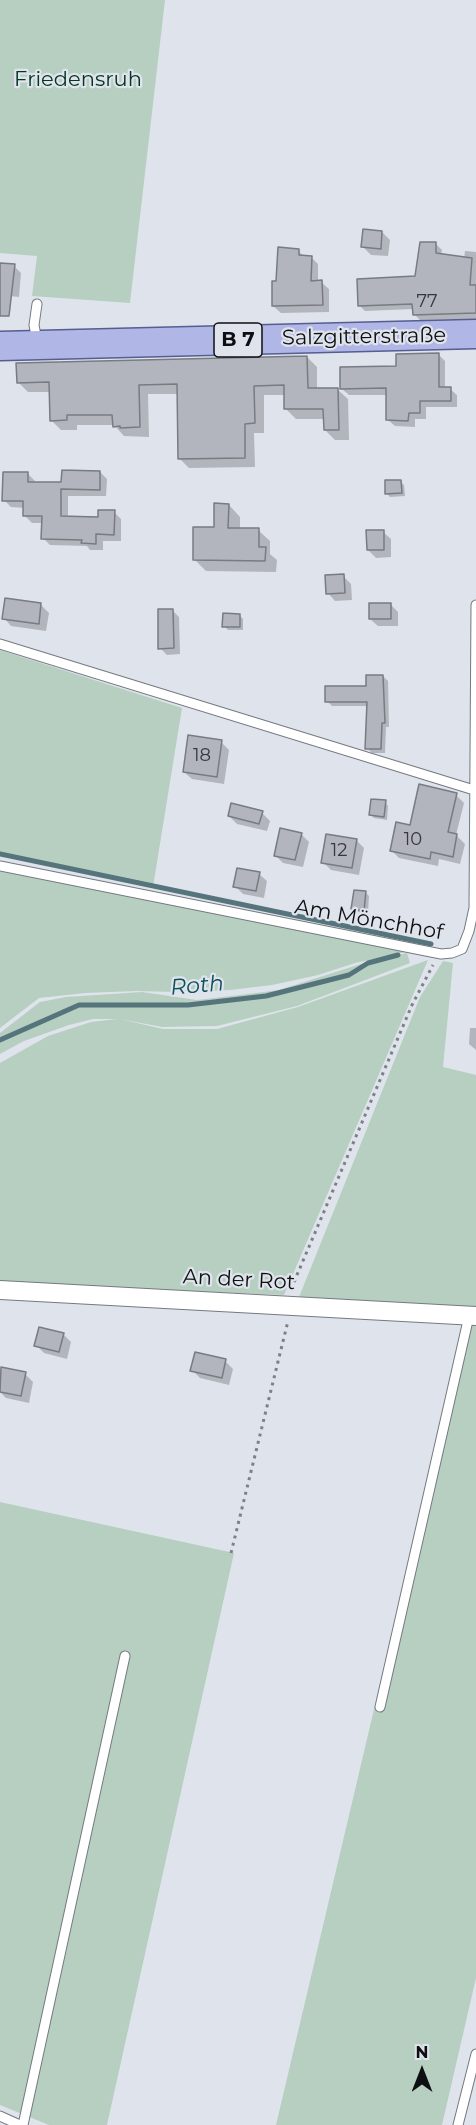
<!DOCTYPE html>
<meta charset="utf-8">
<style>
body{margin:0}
#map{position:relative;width:476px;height:2125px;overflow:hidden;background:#dfe3eb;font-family:Montserrat,sans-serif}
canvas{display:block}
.north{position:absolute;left:392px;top:2041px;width:60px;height:60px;-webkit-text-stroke:4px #dfe3eb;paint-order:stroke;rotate:0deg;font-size:16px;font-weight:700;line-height:24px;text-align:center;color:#0e0f12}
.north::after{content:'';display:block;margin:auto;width:21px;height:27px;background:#0e0f12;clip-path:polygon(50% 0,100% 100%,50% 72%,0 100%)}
</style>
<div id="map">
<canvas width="476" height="2125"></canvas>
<div class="north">N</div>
</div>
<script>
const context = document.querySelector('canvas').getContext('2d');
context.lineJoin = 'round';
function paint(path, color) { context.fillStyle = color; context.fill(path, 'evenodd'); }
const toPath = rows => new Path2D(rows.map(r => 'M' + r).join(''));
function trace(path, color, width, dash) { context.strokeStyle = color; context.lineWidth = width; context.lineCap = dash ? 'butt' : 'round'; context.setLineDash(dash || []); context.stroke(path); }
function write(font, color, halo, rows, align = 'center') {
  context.font = font + ' Montserrat,sans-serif'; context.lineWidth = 4.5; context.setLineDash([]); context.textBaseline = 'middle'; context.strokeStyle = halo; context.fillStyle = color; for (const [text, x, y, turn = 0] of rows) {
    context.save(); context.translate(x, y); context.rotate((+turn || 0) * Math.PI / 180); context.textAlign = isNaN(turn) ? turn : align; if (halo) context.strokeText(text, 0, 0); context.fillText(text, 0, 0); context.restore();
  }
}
const green = toPath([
 [0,0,165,0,130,303,32,296,37,256,0,253],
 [0,650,182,708,153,887,0,854],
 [0,870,406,952,355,963,318,975,272,985,230,990,176,992,136,991,85,993,39,998,0,1028],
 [407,953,410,963,297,1006,217,1026,162,1027,120,1019,163,1029,217,1029,298,1007,428,960,284,1295,0,1283,0,1063,48,1036,91,1022,117,1019,93,1019,69,1025,24,1041,0,1054,0,1033,40,1002,66,997,142,992,197,1000,248,994,279,990,361,964],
 [443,961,453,963,443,1067,476,1075,476,1307,299,1297,420,997],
 [471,1325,476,1325,476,1978,442,2125,276,2125,375,1705,384,1708],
 [0,1502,234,1553,107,2125,49,2125,0,2105]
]);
const shadow = toPath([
 [382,232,390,240,388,256,371,255,363,247],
 [436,244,442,250,441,255,464,259,465,251,476,252,476,319,420,320,414,314,414,309,365,311,359,305,417,278],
 [298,251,305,257,311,257,318,264,318,282,321,282,329,289,329,312,281,313,273,306,277,283],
 [14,266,21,273,19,297,0,295,0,268],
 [438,354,445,361,445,389,450,389,457,395,457,407,426,407,426,419,415,419,415,427,395,426,388,420,388,395,349,395,342,389],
 [307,357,317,367,317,389,337,389,348,399,349,440,335,440,325,430,325,419,296,419,286,409,286,395,264,395,264,433,254,433,255,467,189,468,179,458,178,394,148,394,149,437,124,436,114,425,77,425,77,430,61,430,51,420,51,392,28,392,18,382],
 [100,472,107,479,106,496,68,496,68,517,99,518,114,512,121,519,121,541,103,541,103,550,90,550,87,546,50,545,43,538,43,523,32,523,24,515,25,508,11,507,4,500,28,474,35,481,35,483,63,483],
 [401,482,404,485,405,496,390,497,386,493],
 [229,505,240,517,240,529,258,530,270,541,270,554,277,560,276,572,206,571,194,559,215,529],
 [383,532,391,539,391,557,376,558,368,550],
 [343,576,351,584,352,600,335,601,328,593],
 [390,604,398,612,398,626,378,626,370,619],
 [41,605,49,613,46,631,11,626,4,618],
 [172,610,179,617,180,654,167,655,160,648],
 [239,615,243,619,243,630,228,630,224,626],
 [383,676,388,681,389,727,386,727,385,753,372,753,367,748,368,706,332,706,327,701,368,688],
 [221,742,229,750,224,784,192,779,184,772],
 [456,795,464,803,456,835,465,844,460,864,439,859,438,866,399,858,391,850,411,826],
 [385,802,388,806,387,820,374,818,371,815],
 [262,813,270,821,267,831,237,824,229,816],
 [301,834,309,842,303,867,283,863,275,855],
 [356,840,364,848,359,875,331,870,323,862],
 [259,874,267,881,264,898,243,894,235,886],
 [366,893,369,896,368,913,357,912,353,909],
 [470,1028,476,1028,476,1050,469,1044],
 [63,1334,71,1342,67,1359,44,1353,36,1345],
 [225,1361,233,1369,229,1385,200,1378,192,1370],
 [3,1369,25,1374,33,1382,29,1403,6,1398,0,1392]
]);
const stream = toPath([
 [0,854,431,944],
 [0,1040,79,1005,188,1005,266,996,349,975,368,963,398,955]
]);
const building = toPath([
 [363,229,382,231,381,249,361,247,363,229],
 [420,242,436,242,436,253,472,258,470,285,476,285,476,313,413,315,412,304,358,306,357,279,415,276,420,242],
 [278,247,299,249,299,255,312,256,311,281,322,280,323,305,272,306,272,281,276,281,278,247],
 [0,263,15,264,9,316,0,316,0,263],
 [439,353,439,387,451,387,451,401,420,401,420,413,409,413,408,421,386,420,386,388,340,389,340,367,396,366,396,354,439,353],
 [307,356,308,388,338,388,339,430,324,430,323,409,284,409,284,385,254,386,255,423,245,424,245,458,178,459,177,384,139,385,140,427,120,428,120,426,113,427,112,415,67,415,67,420,50,421,49,382,17,383,16,363,307,356],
 [62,470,100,471,100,490,61,489,61,516,98,517,98,510,115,510,114,535,96,534,96,544,81,543,82,540,41,539,42,516,23,516,23,501,2,501,3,472,28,472,28,482,61,482,62,470],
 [385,480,401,480,402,493,385,494,385,480],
 [214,503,229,504,228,528,259,528,259,547,266,547,265,561,193,560,193,527,214,527,214,503],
 [366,530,384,530,384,550,367,550,366,530],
 [344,574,345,593,326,594,325,575,344,574],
 [5,598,41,603,39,624,2,619,5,598],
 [369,603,391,603,391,619,369,619,369,603],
 [158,609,173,609,174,648,158,649,158,609],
 [223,613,240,614,240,627,222,627,223,613],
 [366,675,383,675,385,723,382,723,381,749,365,749,367,702,325,702,325,686,366,686,366,675],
 [188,735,222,740,217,777,183,772,188,735],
 [419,784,457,793,448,832,457,834,453,857,431,852,430,859,390,851,396,822,410,825,419,784],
 [371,799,386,800,384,817,369,815,371,799],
 [231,803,263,811,259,824,228,816,231,803],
 [280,828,302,833,295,860,274,856,280,828],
 [326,834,357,839,352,868,321,863,326,834],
 [237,868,260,872,256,891,233,887,237,868],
 [354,890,366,891,364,911,351,909,354,890],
 [39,1327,64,1333,59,1352,34,1346,39,1327],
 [195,1352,226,1359,222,1378,190,1371,195,1352],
 [1,1367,26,1372,21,1396,0,1392,1,1367]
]);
const path = toPath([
 [291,1289,412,1005,433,965],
 [231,1553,288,1321]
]);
const lane = toPath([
 [37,304,34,325,37,341],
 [0,644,474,790],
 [0,866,441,954,452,953,462,949,469,931,474,908,476,605],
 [380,1707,469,1316],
 [0,2116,20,2125],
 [23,2125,125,1656],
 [458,2125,476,2054]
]);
const street = toPath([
 [0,1290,476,1316]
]);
const primary = toPath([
 [0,346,476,334]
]);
const numberNames = [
 ["77",427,302],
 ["18",202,756],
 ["10",413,840],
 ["12",339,851]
];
const shields = [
 [238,340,48]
];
const shieldNames = [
 ["B 7",238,340]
];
const parkNames = [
 ["Friedensruh",78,80]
];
const streetNames = [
 ["Salzgitterstraße",364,337,-1],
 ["Am Mönchhof",369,920,10],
 ["An der Rot",239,1280,3]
];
const waterNames = [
 ["Roth",197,986,-5]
];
paint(green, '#b6cfc1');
paint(shadow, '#0003');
trace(stream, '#55747b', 5);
paint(building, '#b2b5bd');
trace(building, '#777b82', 1.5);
trace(lane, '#757980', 11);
trace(street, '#757980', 20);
trace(primary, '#555d91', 31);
trace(path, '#7d8086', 3, [3, 4.5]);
trace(lane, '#fff', 9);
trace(street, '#fff', 18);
trace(primary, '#b0b7e6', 28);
write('18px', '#37383d', null, numberNames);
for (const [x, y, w] of shields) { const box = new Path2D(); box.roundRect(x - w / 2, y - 17, w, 34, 4.5); context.fillStyle = '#dfe3eb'; context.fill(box); trace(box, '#0e0f12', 1.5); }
write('bold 20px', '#0e0f12', null, shieldNames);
write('21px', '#043621', '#dfe3eb', parkNames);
write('21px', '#0e0f12', '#dfe3eb', streetNames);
write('italic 22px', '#0c5059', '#dfe3eb', waterNames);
</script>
